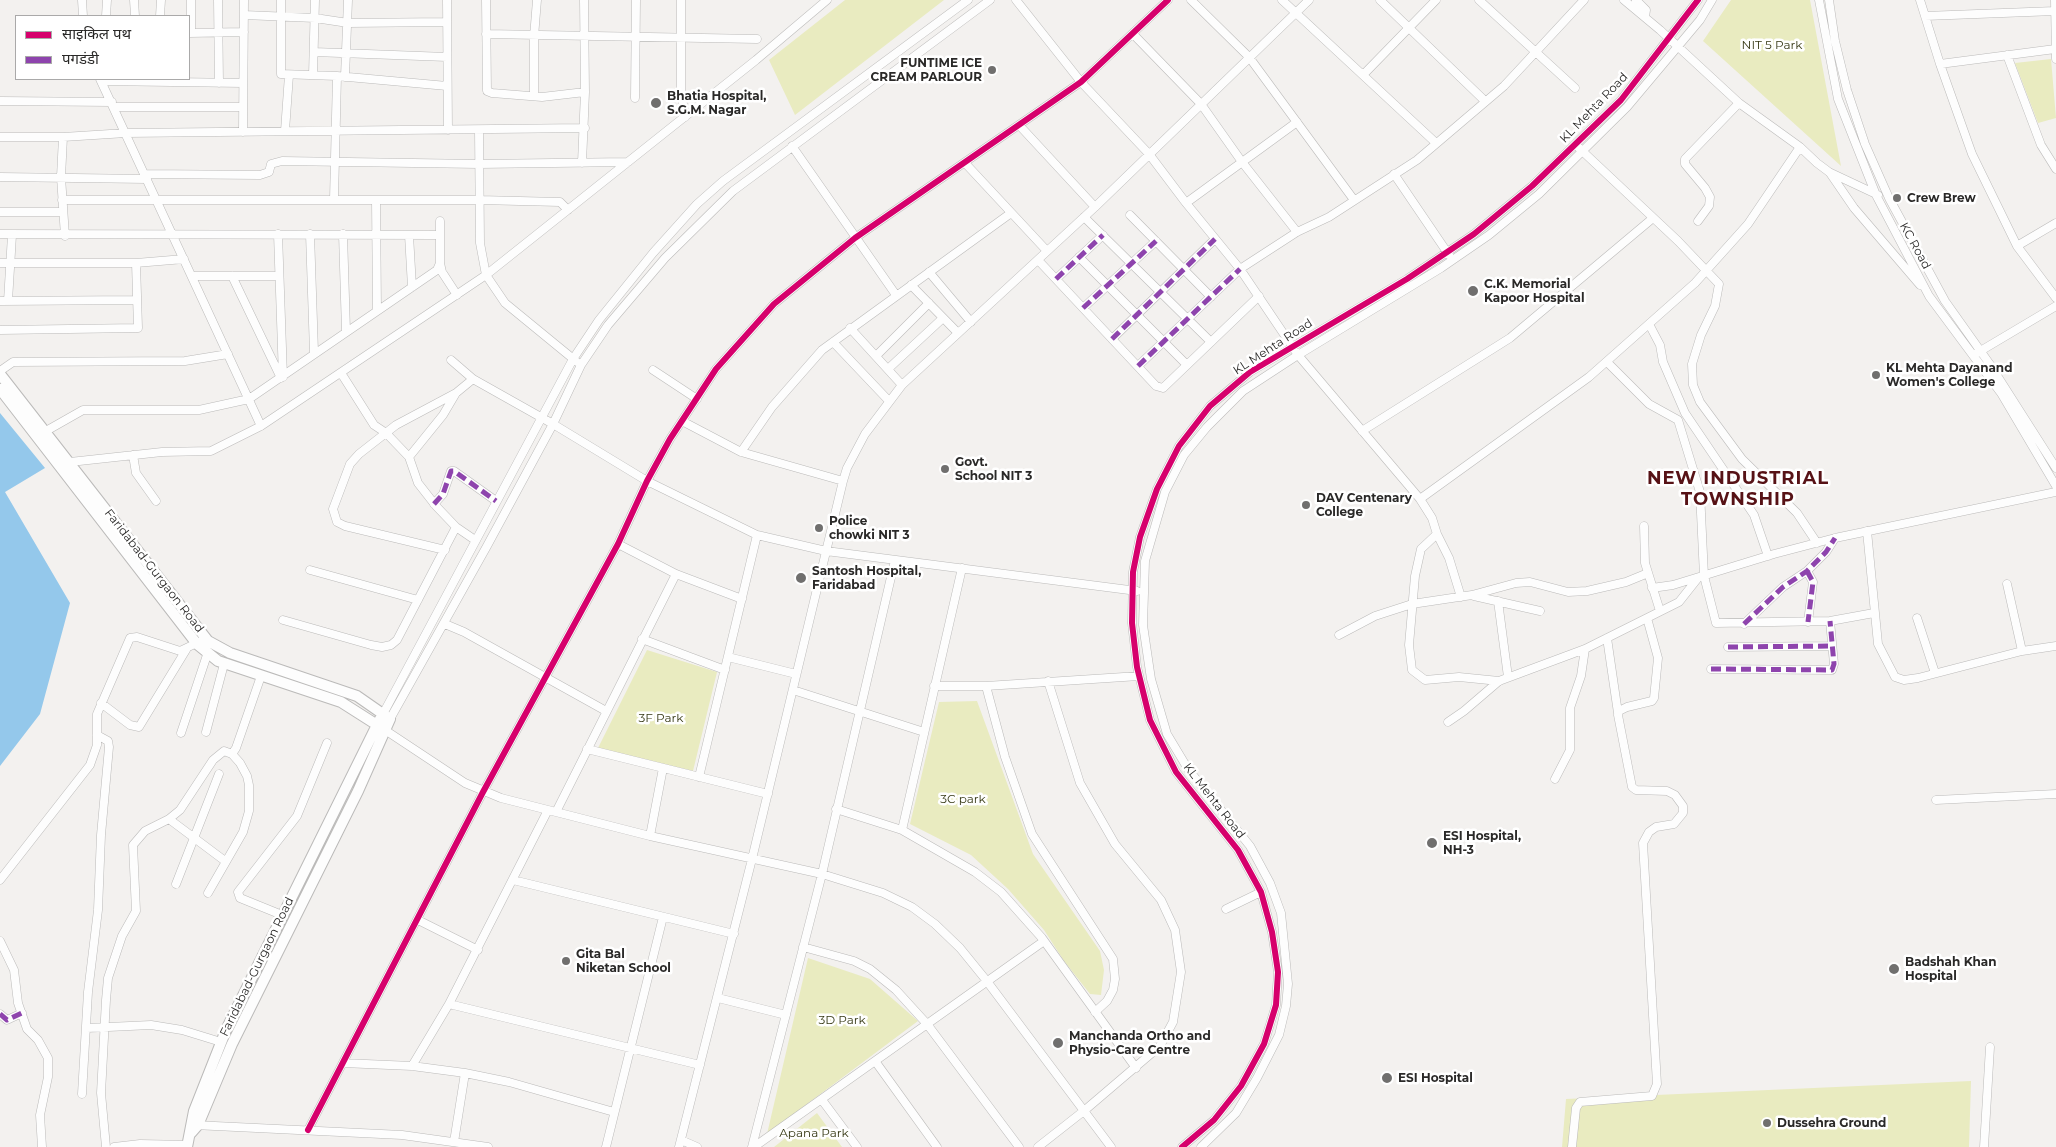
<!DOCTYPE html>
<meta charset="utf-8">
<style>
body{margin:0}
#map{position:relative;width:2056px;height:1147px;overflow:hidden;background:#f3f1ef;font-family:Montserrat,"Noto Sans Devanagari",sans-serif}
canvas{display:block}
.legend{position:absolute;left:15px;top:15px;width:175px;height:65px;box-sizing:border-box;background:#fff;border:1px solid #aaa9a9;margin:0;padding:6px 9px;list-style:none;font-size:15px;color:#2a2928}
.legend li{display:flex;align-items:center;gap:10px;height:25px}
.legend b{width:25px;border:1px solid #aaa9a9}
</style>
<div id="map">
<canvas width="2056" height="1147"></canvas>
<ul class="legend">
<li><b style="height:6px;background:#d6006c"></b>साइकिल पथ</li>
<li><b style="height:6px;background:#8e44ad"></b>पगडंडी</li>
</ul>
</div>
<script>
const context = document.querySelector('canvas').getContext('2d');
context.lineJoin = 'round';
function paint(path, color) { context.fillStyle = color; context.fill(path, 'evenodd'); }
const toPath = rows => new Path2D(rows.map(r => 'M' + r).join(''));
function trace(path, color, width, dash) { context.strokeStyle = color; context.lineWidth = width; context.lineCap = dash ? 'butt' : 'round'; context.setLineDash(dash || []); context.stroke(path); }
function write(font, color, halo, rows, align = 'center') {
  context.font = font + ' Montserrat,sans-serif'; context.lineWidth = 5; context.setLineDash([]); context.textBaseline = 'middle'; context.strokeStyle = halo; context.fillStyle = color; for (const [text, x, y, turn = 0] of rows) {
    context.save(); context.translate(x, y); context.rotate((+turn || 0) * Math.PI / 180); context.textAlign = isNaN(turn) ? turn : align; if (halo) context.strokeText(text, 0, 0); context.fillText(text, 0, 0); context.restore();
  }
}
const green = toPath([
 [845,0,944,0,795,115,769,60],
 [1731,0,1810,0,1841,166,1703,41],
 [2051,59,2056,118,2038,123,2015,63],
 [647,650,717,672,693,771,598,748],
 [977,701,1033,854,1100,951,1104,970,1101,995,1090,994,1064,961,1044,930,1008,889,971,855,910,824,939,702],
 [808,958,870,979,918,1021,767,1134],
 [1971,1081,1969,1147,1562,1147,1566,1099],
 [817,1113,842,1147,774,1147]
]);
const water = toPath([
 [0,413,45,468,5,492,70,603,40,714,0,766]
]);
const minor = toPath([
 [82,0,83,16],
 [134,0,135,16],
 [218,0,219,83],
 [281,0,281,74,337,76,447,86],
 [447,0,448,130],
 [486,0,487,91,492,93,542,97,585,92,582,163],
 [584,0,585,92],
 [681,0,681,92,685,117],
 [1016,0,1081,82,1149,154,1186,203,1240,269,1298,355,1420,499,1589,377,1695,283,1748,224,1800,147],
 [1191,0,1249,57,1354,200],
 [1282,0,1436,143],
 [1380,0,1485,101],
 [1479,0,1575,88],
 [1624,0,1660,30,1739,103,1800,147,1817,163,1829,172,1878,195],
 [1636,0,1646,10,1645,17],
 [1819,0,1838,99,1876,195,1929,296,2001,393,2056,486],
 [1829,0,1835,41,1847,90,1865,144,1889,198,1945,301,1989,363,2056,468],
 [1920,0,1940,64,1972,154,2017,246,2056,298],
 [2055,0,2056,59],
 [244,15,315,18,348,23,447,22],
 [106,16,107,0],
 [160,16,161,0],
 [1925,16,2055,11],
 [189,33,244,32],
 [191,33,191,0],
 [486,34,757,39],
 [1133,34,1201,104,1242,162,1297,232],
 [314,52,447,57],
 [2007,55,2041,145,2056,169],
 [1940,64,2055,49],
 [313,75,315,0],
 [1363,75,1436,0],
 [345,77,348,0],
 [100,79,261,426],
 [101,81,243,83],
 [534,96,534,37,537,0],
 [635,98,636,0],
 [0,101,112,102],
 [114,107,243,107],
 [1019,125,1095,207],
 [479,130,480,243,486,275,505,303,577,362],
 [285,131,289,75],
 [243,132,244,0],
 [0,137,63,137,126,133,585,128],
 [63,137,61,177,65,236],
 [792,146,896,295],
 [1579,148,1678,241,1719,284,1715,306,1701,335,1692,364,1693,385,1700,402,1742,459,1797,513,1817,543],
 [965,163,1047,251],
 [1830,173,1854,208,1920,285],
 [145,174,260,175,269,172,271,164,282,161,479,164,628,162],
 [1394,174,1449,255],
 [0,177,147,179],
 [334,199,337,76],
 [62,200,479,200,560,202,568,210],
 [376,200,377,310],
 [1186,203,1297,122],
 [0,212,62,212],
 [1130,215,1211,297],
 [1084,217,1210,341],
 [1698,221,1709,206,1710,197,1705,188,1685,164,1685,159,1739,103],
 [0,234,440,235],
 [278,234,283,377],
 [310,234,314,352],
 [343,234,346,331],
 [409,235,412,287],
 [2017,246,2056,223],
 [1079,257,1187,365],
 [1038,260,1156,386,1163,388,1259,296],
 [0,263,136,263,184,259],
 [440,263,442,272,457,295],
 [929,272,971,322],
 [192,276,279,276],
 [232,276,281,378],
 [1056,279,1103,235],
 [911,285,958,333],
 [0,301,137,300],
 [8,301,12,235],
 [1083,308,1156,241],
 [1649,324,1660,345,1663,362,1685,413,1754,515,1768,556],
 [850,328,902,385],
 [0,330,138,328,136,263],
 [1112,339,1215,239],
 [833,342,889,401],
 [1977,353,2056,306],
 [876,356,929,303],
 [451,360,473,379,553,424,647,481,757,535,826,551,1137,591],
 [1607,362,1649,404,1678,420,1700,492,1704,576,1716,623,1830,621,1874,613],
 [1138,366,1240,269,1297,232,1329,217,1417,160,1504,86,1584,0],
 [888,369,943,318],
 [653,370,697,399],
 [0,371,13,362,185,361,228,354],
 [341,373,374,425,386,433,409,457,418,483,436,506,456,527,475,540],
 [682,421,741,452,843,481],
 [46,431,83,410,199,410,249,399,437,270,440,263,440,221],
 [1362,431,1510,338,1653,218],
 [741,452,772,407,822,350,1011,213],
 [133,455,136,473,156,501],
 [409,457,443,415,456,393,473,379],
 [70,462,162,452,211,451,261,426,486,275,756,60,827,0],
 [1420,499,1432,518,1437,534,1421,549,1415,576,1409,645,1412,670,1425,680,1459,677,1499,681],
 [434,504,443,494,451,471,454,471,496,501],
 [1644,526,1645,563,1660,611],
 [1867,531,1878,644,1895,677,1904,680,1918,678,2022,651,2056,646],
 [1437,534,1449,558,1461,597],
 [618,544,676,574,742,599],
 [445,550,345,526,337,522,333,509,350,464,359,454,396,425,456,393],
 [310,570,418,600],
 [1807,571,1813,582,1808,622],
 [2007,584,2022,651],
 [1652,588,1673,585,1774,554,1835,538,2056,492],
 [1474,596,1540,611],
 [1498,601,1508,677],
 [1917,618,1935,673],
 [283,620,371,645,382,647,391,645,397,640,456,527],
 [445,624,464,632,606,711],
 [1744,624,1783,587,1807,571,1826,552,1835,538],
 [1339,635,1375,616,1412,604,1472,595,1516,583,1530,582,1568,592,1587,591,1626,582,1648,573],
 [1607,638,1618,713],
 [642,639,725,670],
 [1728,647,1832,646],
 [728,657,796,674],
 [1711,669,1832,670,1834,664,1830,621],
 [934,686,986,686,1139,676],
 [986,686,1005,757,1032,834,1113,959,1115,979,1113,990,1107,1001,1095,1012],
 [793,690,924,732],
 [101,703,130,725,139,727,186,650],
 [383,714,573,359,599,320,653,253,697,204,723,181,968,0],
 [390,719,487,546,553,424,581,365,608,325,665,258,733,191,990,0],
 [1448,722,1464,711,1499,681,1585,649,1679,602,1698,578],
 [385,730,465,783,501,798,650,836,822,874,883,893,912,907,935,924,960,948,986,980,1111,1147],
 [206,732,224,664],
 [181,733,208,652],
 [587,749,768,794],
 [232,754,236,748,261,676],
 [699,777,757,535],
 [1555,779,1570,750,1570,708,1581,676,1585,649],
 [1936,800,2056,794],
 [836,809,902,830,975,872,1001,892,1042,938,1136,1068],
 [556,812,676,574],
 [169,819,225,861],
 [902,830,962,568],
 [650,836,663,768],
 [0,880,90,765,97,745,97,714,130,638,137,637,180,651,201,641],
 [513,880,734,934],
 [176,884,219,774],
 [1226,909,1261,892],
 [282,915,240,898,238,892,297,816,327,743],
 [418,920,478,950],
 [0,941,14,970,18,1003,27,1029,38,1040,48,1058,48,1077,40,1115,42,1147],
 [803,947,854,961,870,969,896,990,927,1024,1019,1147],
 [718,998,786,1015],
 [449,1004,700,1065],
 [0,1014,7,1020,22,1013],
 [87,1028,151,1025,182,1030,221,1042],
 [875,1061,937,1147],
 [343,1063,412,1066,465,1073,509,1082,614,1112],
 [412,1066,449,1004,548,810],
 [82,1094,88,992,98,910,101,835,109,747,108,741,97,735],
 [822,1100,857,1147],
 [194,1125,402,1135,488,1147],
 [308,1130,483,792,618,544,647,481,670,439,716,369,774,304,855,238,1081,82,1168,0],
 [681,1140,697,1147],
 [454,1142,465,1073],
 [106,1147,101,1093,106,1000,108,978,122,936,136,911,133,845,145,831,169,819,180,810,213,760,224,751,232,754,240,763,247,776,249,785,249,811,243,832,208,893],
 [114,1147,140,1144,188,1145],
 [606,1147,663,917],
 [679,1147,752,859,843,481,847,468,865,434,902,385,1095,207,1309,0],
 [752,1147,822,874,895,560],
 [754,1147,1044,941],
 [1038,1147,1085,1110,1160,1046,1173,1022,1181,972,1175,930,1161,900,1115,844,1080,783,1048,681],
 [1182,1147,1214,1120,1241,1086,1264,1044,1276,1005,1278,972,1272,932,1261,892,1238,850,1176,772,1150,720,1137,667,1132,623,1133,572,1140,537,1157,489,1179,446,1210,406,1250,372,1407,279,1474,234,1532,186,1621,100,1698,0],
 [1201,1147,1236,1113,1257,1078,1279,1035,1286,1006,1288,984,1281,913,1270,883,1250,846,1188,769,1167,734,1151,679,1143,625,1145,561,1165,492,1184,455,1207,427,1243,391,1298,355,1441,268,1489,235,1539,194,1627,107,1700,20,1712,0],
 [1572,1147,1576,1108,1580,1102,1652,1096,1657,1084,1643,843,1649,832,1656,827,1674,824,1683,813,1683,806,1675,795,1667,791,1636,790,1632,787,1618,715,1619,711,1627,707,1652,701,1654,698,1658,658,1647,618],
 [1984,1147,1990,1047]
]);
const major = toPath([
 [0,374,208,641,230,653,357,696,390,719,358,791,232,1044,198,1125,191,1133],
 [0,389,197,644,218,661,341,702,385,730],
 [187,1147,194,1111,226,1030,380,719]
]);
const quiet = toPath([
 [1056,279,1103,235],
 [1083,308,1156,241],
 [1112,339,1215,239],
 [1138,366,1240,269],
 [434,504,443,494,451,471,454,471,496,501],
 [1807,571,1813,582,1808,622],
 [1744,624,1783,587,1807,571,1826,552,1835,538],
 [1728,647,1832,646],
 [1711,669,1832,670,1834,664,1830,621],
 [0,1014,7,1020,22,1013]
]);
const cycleway = toPath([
 [308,1130,483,792,618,544,647,481,670,439,716,369,774,304,855,238,1081,82,1168,0],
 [1182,1147,1214,1120,1241,1086,1264,1044,1276,1005,1278,972,1272,932,1261,892,1238,850,1176,772,1150,720,1137,667,1132,623,1133,572,1140,537,1157,489,1179,446,1210,406,1250,372,1407,279,1474,234,1532,186,1621,100,1698,0]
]);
const markers = [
 [992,70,5,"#706f6e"],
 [656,103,6,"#706f6e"],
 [1897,198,5,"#706f6e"],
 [1473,291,6,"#706f6e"],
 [1876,375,5,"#706f6e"],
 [945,469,5,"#706f6e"],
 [1306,505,5,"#706f6e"],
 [819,528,5,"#706f6e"],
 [801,578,6,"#706f6e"],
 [1432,843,6,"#706f6e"],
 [566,961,5,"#706f6e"],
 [1894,969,6,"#706f6e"],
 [1058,1043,6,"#706f6e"],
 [1387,1078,6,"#706f6e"],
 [1767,1123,5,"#706f6e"]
];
const parkNames = [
 ["NIT 5 Park",1772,45],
 ["3F Park",661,718],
 ["3C park",963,799],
 ["3D Park",842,1020],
 ["Apana Park",814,1133]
];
const poiNames = [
 ["FUNTIME ICE",982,63,"right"],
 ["CREAM PARLOUR",982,77,"right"],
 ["Bhatia Hospital,",667,96],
 ["S.G.M. Nagar",667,110],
 ["Crew Brew",1907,198],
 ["C.K. Memorial",1484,284],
 ["Kapoor Hospital",1484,298],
 ["KL Mehta Dayanand",1886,368],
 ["Women's College",1886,382],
 ["Govt.",955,462],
 ["School NIT 3",955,476],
 ["DAV Centenary",1316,498],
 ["College",1316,512],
 ["Police",829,521],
 ["chowki NIT 3",829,535],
 ["Santosh Hospital,",812,571],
 ["Faridabad",812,585],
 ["ESI Hospital,",1443,836],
 ["NH-3",1443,850],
 ["Gita Bal",576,954],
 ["Niketan School",576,968],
 ["Badshah Khan",1905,962],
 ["Hospital",1905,976],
 ["Manchanda Ortho and",1069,1036],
 ["Physio-Care Centre",1069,1050],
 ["ESI Hospital",1398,1078],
 ["Dussehra Ground",1777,1123]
];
const streetNames = [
 ["KL Mehta Road",1594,108,-46],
 ["KC Road",1915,246,61],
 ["KL Mehta Road",1273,347,-33],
 ["Faridabad-Gurgaon Road",154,571,52],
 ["KL Mehta Road",1214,801,52],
 ["Faridabad-Gurgaon Road",257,967,-64]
];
const districtNames = [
 ["NEW INDUSTRIAL",1738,479],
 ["TOWNSHIP",1738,500]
];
paint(green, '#e9ebc0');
paint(water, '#94c8eb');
trace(minor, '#bbbab9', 9);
trace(major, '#bbbab9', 12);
trace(minor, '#fdfdfd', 8);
trace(major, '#fdfdfd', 10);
trace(quiet, '#8e44ad', 5, [10, 5]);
trace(cycleway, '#d6006c', 6);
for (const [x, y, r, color] of markers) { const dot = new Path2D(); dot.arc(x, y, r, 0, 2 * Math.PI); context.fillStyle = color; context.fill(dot); trace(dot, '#fff', 2); }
write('12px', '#363814', '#fff', parkNames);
write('bold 12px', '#2a2928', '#fff', poiNames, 'left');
write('12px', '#2a2928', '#fff', streetNames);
context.letterSpacing = '1px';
write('bold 18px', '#571216', '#fff', districtNames);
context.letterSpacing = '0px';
</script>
